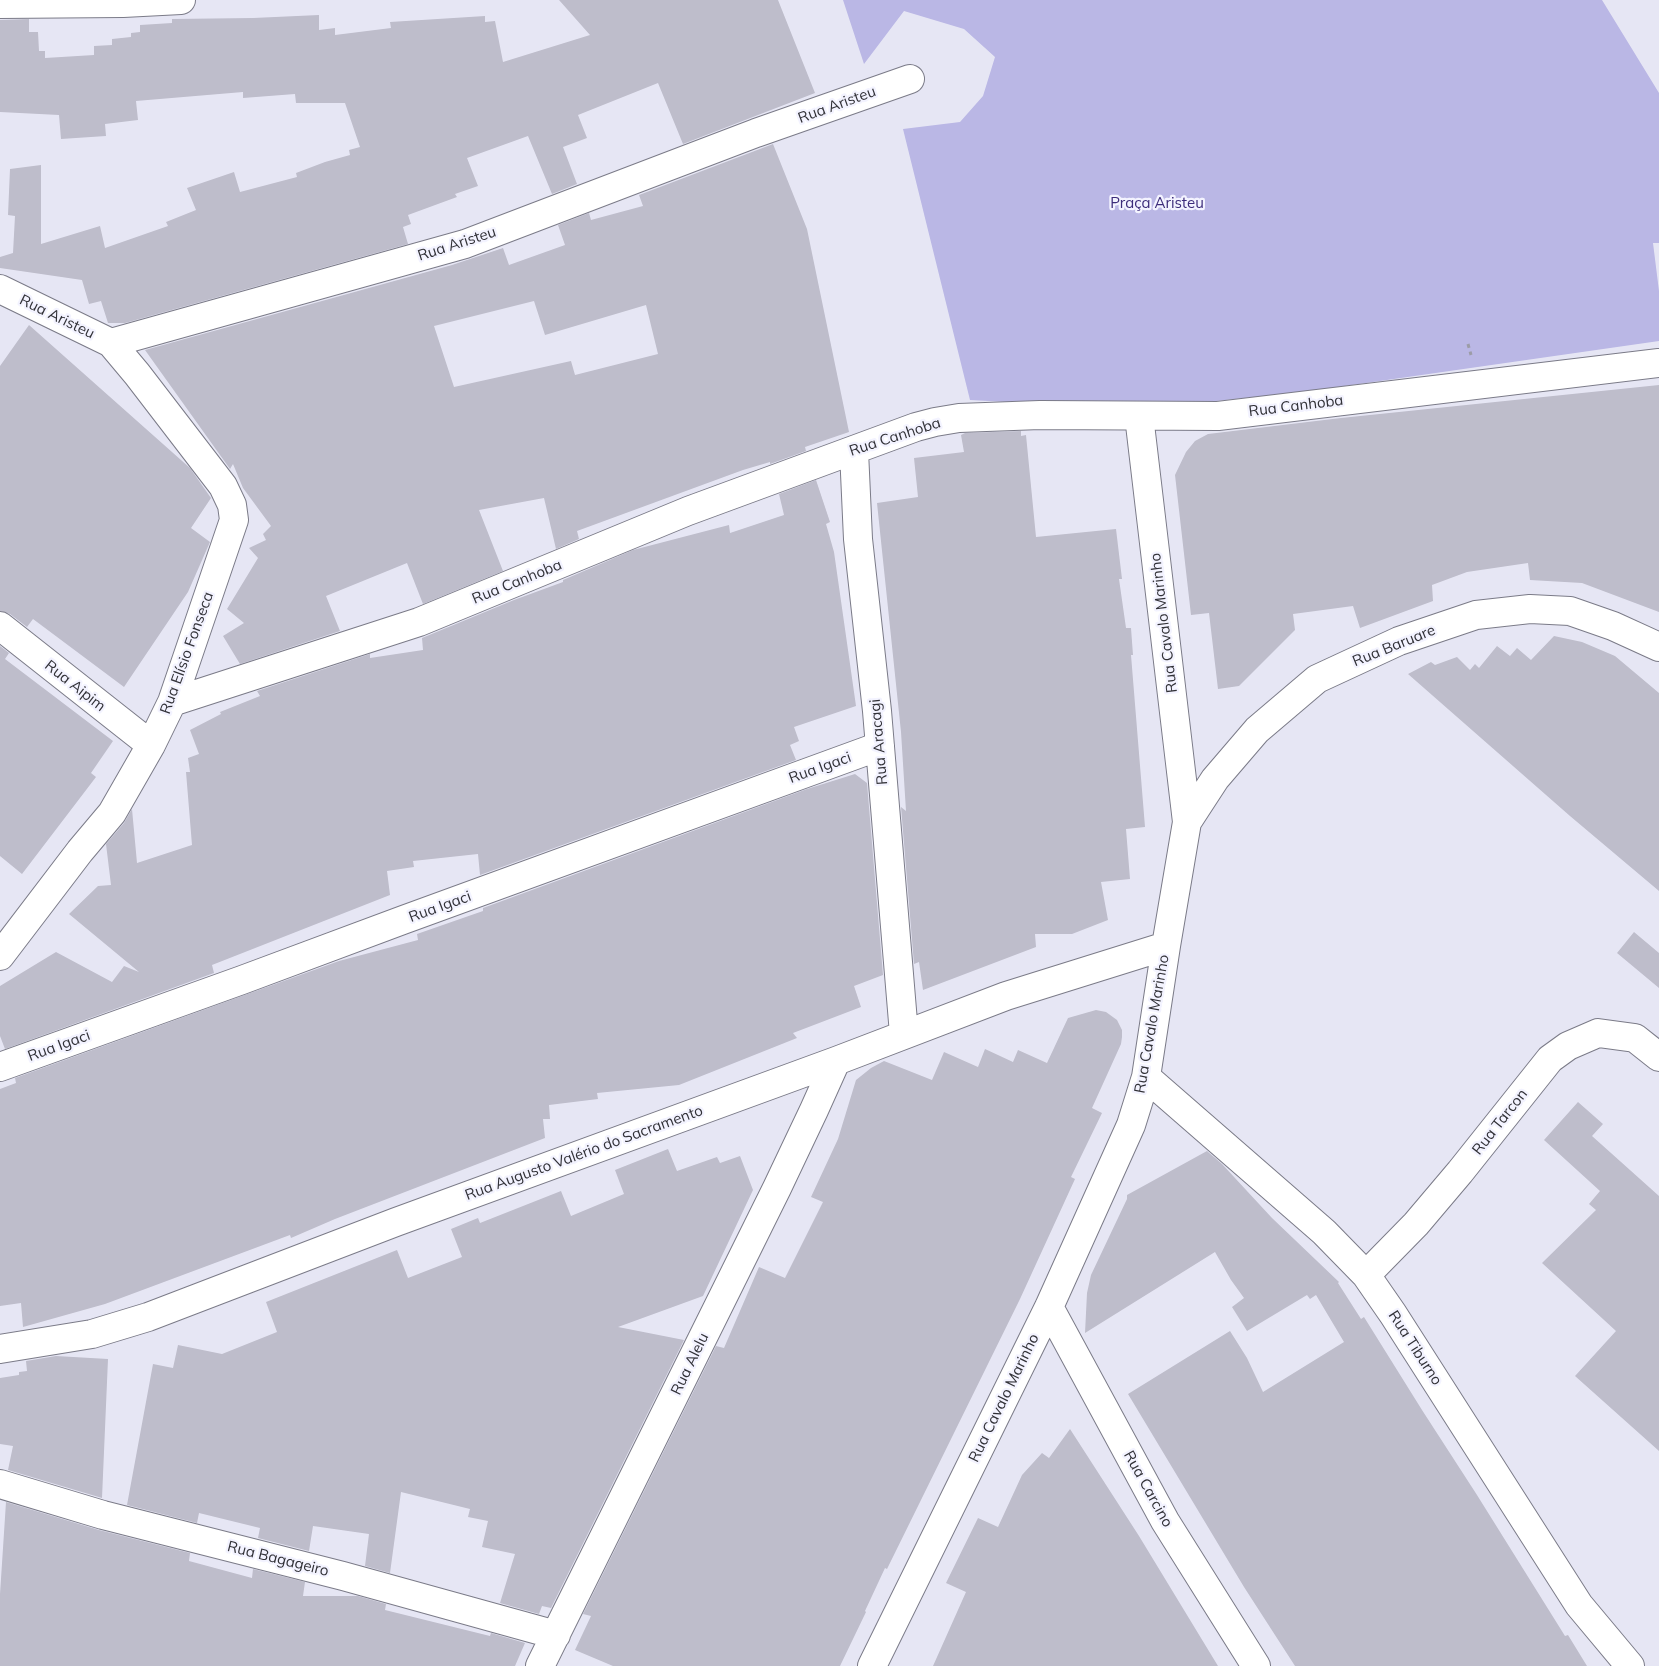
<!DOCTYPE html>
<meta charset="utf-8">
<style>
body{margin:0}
canvas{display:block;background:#e6e6f4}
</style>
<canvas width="1659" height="1666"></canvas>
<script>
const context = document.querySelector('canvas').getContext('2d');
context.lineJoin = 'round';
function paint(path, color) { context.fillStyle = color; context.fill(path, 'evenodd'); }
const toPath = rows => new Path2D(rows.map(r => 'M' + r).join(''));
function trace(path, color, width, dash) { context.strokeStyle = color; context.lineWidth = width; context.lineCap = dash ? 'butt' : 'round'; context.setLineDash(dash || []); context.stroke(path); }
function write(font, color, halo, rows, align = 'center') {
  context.font = font + ' Mulish,sans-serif'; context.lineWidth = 4.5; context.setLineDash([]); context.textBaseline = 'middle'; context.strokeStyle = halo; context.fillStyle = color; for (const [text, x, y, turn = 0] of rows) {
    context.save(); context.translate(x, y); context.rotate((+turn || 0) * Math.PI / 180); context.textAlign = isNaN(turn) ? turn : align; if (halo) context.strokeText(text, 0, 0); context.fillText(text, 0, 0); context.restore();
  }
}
const green = toPath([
 [843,0,1602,0,1659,93,1659,243,1653,243,1659,291,1659,341,1303,392,1139,409,970,400,903,129,960,122,983,96,995,57,964,29,904,11,864,64]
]);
const building = toPath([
 [559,0,778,0,815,93,683,144,658,83,578,115,587,138,563,147,577,184,552,194,528,136,467,158,478,186,455,194,457,197,408,215,411,224,403,227,408,244,125,323,108,323,101,301,89,304,82,280,0,268,0,257,13,253,15,216,8,215,10,169,41,165,41,244,100,226,105,248,168,226,166,222,196,210,187,188,234,172,240,192,297,177,296,173,325,162,350,155,349,150,360,147,345,103,296,103,295,94,243,98,243,92,136,101,138,120,105,124,106,136,61,139,59,115,0,112,0,20,29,19,29,32,38,32,39,51,45,51,45,58,94,55,94,46,112,45,112,39,131,37,131,33,140,32,140,25,172,23,172,19,253,18,319,15,319,30,335,28,335,35,391,28,390,22,485,16,485,22,495,21,503,62,590,35],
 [773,144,807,229,849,432,805,447,806,451,770,464,770,462,743,470,577,531,579,539,556,549,544,498,479,510,503,571,423,604,407,563,326,596,340,631,240,664,223,636,244,623,227,609,258,558,249,548,266,540,263,534,271,526,243,488,233,464,230,469,145,350,452,265,503,248,509,265,565,245,558,225,589,213,591,220,643,206,639,195],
 [534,301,545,335,646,305,658,354,575,375,571,361,454,387,434,326],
 [29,325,190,468,211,498,191,528,210,542,188,592,124,687,33,619,27,627,10,614,0,611,0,366],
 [1659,385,1659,612,1582,583,1530,580,1528,563,1467,572,1432,585,1433,601,1360,628,1353,606,1293,614,1295,630,1239,686,1218,689,1209,613,1191,615,1175,475,1186,452,1195,441,1208,434,1341,418],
 [1021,431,1021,436,1026,435,1036,537,1116,529,1122,579,1119,579,1126,628,1131,628,1133,655,1131,655,1145,827,1126,829,1130,879,1101,882,1108,920,1072,934,1035,934,1036,947,923,990,919,962,914,964,901,807,906,811,901,732,877,503,918,497,914,458,964,452,961,435,965,433],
 [816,480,830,522,826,524,834,552,856,706,794,727,799,741,790,745,796,760,480,875,478,854,413,861,414,867,387,871,390,895,212,965,214,973,5,1049,0,1036,0,986,56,952,112,982,124,966,139,972,69,914,98,886,111,885,106,844,124,823,132,809,137,863,192,845,186,772,190,772,188,758,199,754,190,730,221,714,220,712,260,696,257,691,370,654,370,658,423,650,422,638,514,600,563,582,563,580,633,550,729,525,730,533,784,515,779,494],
 [1554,636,1582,642,1615,656,1659,693,1659,891,1570,816,1408,674,1431,662,1435,665,1457,657,1470,670,1475,664,1479,668,1497,646,1510,656,1517,648,1531,660],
 [0,646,9,653,5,659,113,741,91,773,96,777,22,874,0,856],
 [855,774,867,783,883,975,854,986,861,1007,793,1033,797,1038,679,1085,597,1093,598,1099,549,1105,550,1119,543,1119,545,1138,335,1219,291,1238,290,1235,105,1304,23,1327,21,1303,0,1306,0,1089,16,1083,15,1078,339,961,418,940,417,934,483,911,483,908,807,789],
 [1634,932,1659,953,1659,988,1617,953],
 [1096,1010,1106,1012,1117,1020,1122,1030,1122,1037,1121,1044,1092,1108,1102,1113,1071,1177,1075,1179,1020,1299,887,1569,885,1568,865,1611,866,1612,840,1666,613,1666,575,1650,591,1616,583,1614,716,1346,724,1348,759,1267,785,1278,823,1202,811,1197,838,1139,856,1080,871,1068,884,1061,932,1080,944,1052,978,1067,985,1049,1013,1062,1018,1050,1047,1063,1068,1018],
 [1578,1102,1603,1124,1592,1136,1659,1196,1659,1451,1575,1376,1616,1331,1542,1263,1596,1210,1589,1204,1600,1191,1544,1140],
 [668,1149,677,1171,717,1157,720,1163,740,1156,753,1190,703,1296,618,1327,684,1340,551,1608,542,1606,539,1614,500,1603,515,1554,482,1547,488,1521,468,1517,470,1509,401,1492,390,1573,365,1566,369,1534,313,1526,309,1551,258,1538,260,1528,199,1513,197,1523,127,1505,153,1364,173,1368,178,1345,222,1354,277,1332,266,1302,397,1250,408,1278,462,1257,451,1229,478,1218,480,1223,561,1191,571,1216,624,1194,615,1170],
 [1207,1151,1222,1164,1272,1218,1339,1282,1338,1283,1361,1319,1364,1317,1422,1410,1477,1495,1565,1636,1568,1635,1587,1666,1295,1666,1244,1587,1128,1394,1230,1331,1247,1358,1263,1392,1344,1342,1316,1295,1310,1299,1307,1295,1247,1331,1232,1307,1244,1298,1231,1280,1215,1252,1085,1333,1087,1293,1091,1275,1127,1199,1127,1195],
 [56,1356,108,1359,102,1498,8,1470,13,1446,0,1444,0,1378,19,1375,19,1372,27,1371,26,1361],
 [1070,1429,1139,1536,1218,1666,933,1666,966,1592,946,1583,978,1518,998,1527,1022,1475,1042,1453,1049,1458],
 [6,1502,99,1530,190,1553,189,1561,252,1578,253,1569,305,1582,303,1596,358,1596,386,1604,385,1610,490,1636,491,1633,525,1643,515,1666,0,1666,0,1594]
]);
const path = toPath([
 [1468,344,1471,355]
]);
const minor = toPath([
 [0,4,123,3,181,0],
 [0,289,111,343,465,244,756,133,910,79],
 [854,451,858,539,877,711,904,1034],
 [0,626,151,745],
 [172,702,419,622,688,511,916,427,935,422,959,418,1040,415,1218,416,1659,363],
 [1187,822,1215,779,1257,730,1317,679,1399,641,1476,615,1530,609,1570,611,1613,626,1659,647],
 [0,956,80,851,112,813,151,745,172,702,234,520,232,505,223,486,137,374,111,343],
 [0,1067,242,980,403,920,880,746],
 [1146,1077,1324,1232,1366,1275,1393,1314,1579,1605,1630,1666],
 [1366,1275,1416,1224,1460,1172,1550,1059,1568,1046,1598,1033,1635,1038,1659,1057],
 [1049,1307,1165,1521,1256,1666],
 [0,1349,92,1334,148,1317,396,1222,836,1061,1006,996,1166,946],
 [0,1484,103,1515,343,1576,556,1635],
 [540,1666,777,1188,814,1110,836,1061],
 [872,1666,1049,1307,1131,1125,1146,1077,1166,946,1187,822,1139,416]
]);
const streetNames = [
 ["Rua Aristeu",837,105,-20],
 ["Rua Aristeu",457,244,-18],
 ["Rua Aristeu",57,317,26],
 ["Rua Canhoba",1296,406,-7],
 ["Rua Canhoba",895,437,-18],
 ["Rua Canhoba",517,582,-22],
 ["Rua Cavalo Marinho",1164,623,-97],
 ["Rua Baruare",1394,646,-22],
 ["Rua Elísio Fonseca",187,653,-70],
 ["Rua Aipim",75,686,38],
 ["Rua Aracagi",879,742,-95],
 ["Rua Igaci",820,768,-20],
 ["Rua Igaci",440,907,-20],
 ["Rua Cavalo Marinho",1152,1024,-80],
 ["Rua Igaci",59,1046,-20],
 ["Rua Tarcon",1500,1122,-52],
 ["Rua Augusto Valério do Sacramento",584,1153,-20],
 ["Rua Tiburno",1415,1348,57],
 ["Rua Alelu",690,1364,-64],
 ["Rua Cavalo Marinho",1004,1398,-64],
 ["Rua Carcino",1148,1489,61],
 ["Rua Bagageiro",278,1559,14]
];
const parkNames = [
 ["Praça Aristeu",1157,203]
];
paint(green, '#bab7e5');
paint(building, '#bebdcb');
trace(minor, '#7b7b88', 30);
trace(path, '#9c9ca7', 3, [4, 4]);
trace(minor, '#fff', 28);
write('15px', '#313137', '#f3f3ff', streetNames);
write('15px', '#3c2c7a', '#f3f3ff', parkNames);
</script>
